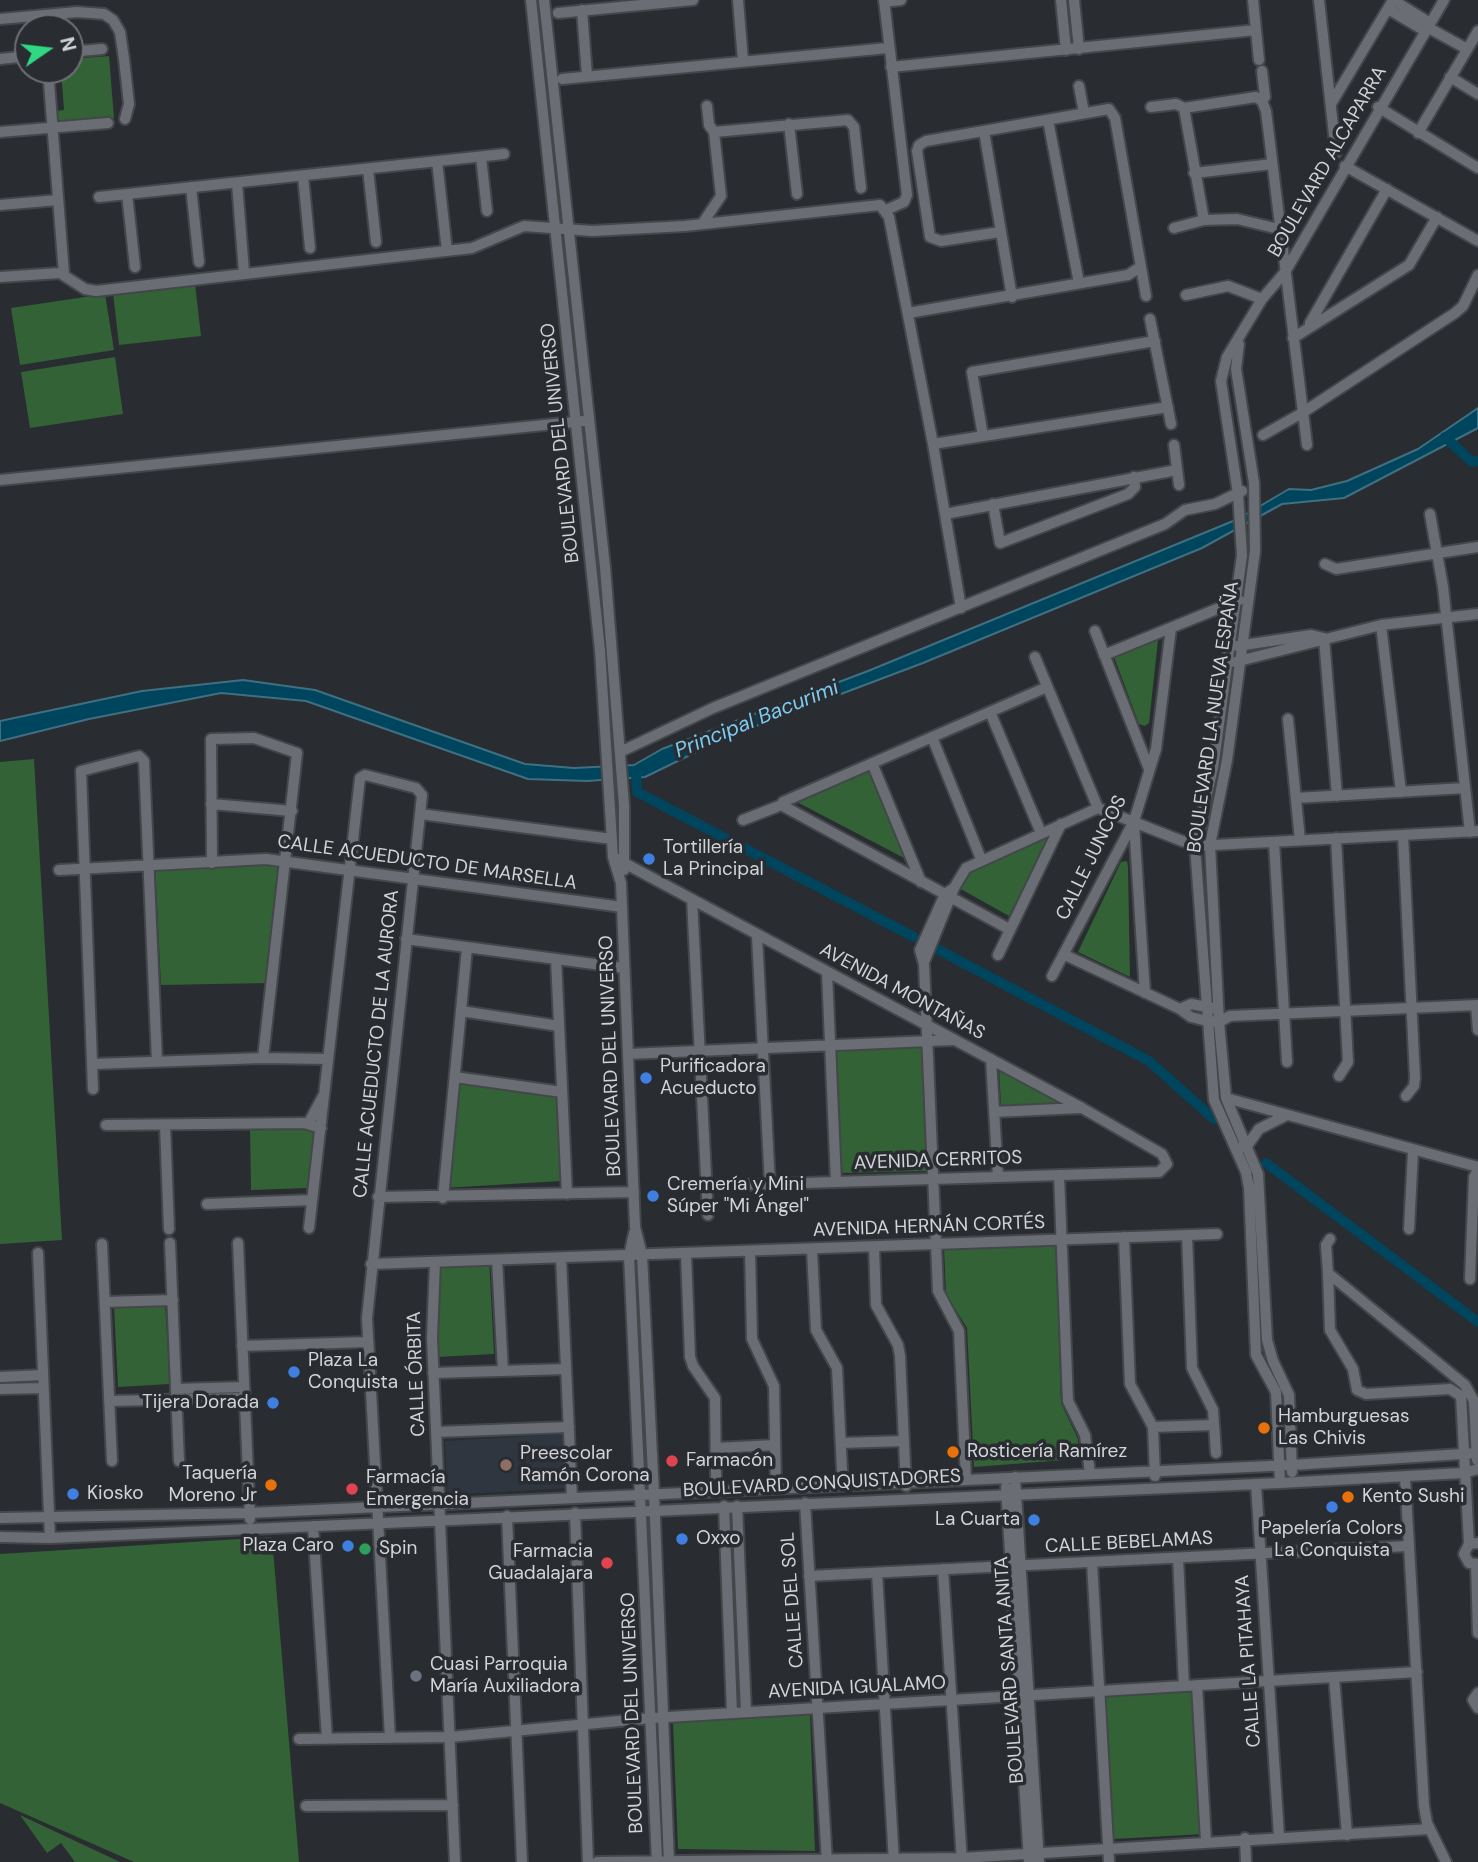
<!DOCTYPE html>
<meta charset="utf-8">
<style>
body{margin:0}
#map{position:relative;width:1478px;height:1862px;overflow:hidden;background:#292c31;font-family:"DM Sans",sans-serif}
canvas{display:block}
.north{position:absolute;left:14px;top:14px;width:70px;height:70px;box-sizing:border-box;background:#292c31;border:2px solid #6d6f73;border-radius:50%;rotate:76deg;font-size:19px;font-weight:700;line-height:28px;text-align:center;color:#d2d4d7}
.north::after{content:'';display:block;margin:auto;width:24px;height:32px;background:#30d883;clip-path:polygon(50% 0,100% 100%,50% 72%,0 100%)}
</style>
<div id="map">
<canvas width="1478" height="1862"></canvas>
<div class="north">N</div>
</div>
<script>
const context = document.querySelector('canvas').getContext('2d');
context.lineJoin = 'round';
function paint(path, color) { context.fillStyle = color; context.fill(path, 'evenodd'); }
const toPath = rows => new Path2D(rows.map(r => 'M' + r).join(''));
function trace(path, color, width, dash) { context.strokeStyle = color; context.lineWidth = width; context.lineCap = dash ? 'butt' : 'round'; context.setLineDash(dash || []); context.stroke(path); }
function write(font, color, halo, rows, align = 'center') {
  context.font = font + ' "DM Sans",sans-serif'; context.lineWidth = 7; context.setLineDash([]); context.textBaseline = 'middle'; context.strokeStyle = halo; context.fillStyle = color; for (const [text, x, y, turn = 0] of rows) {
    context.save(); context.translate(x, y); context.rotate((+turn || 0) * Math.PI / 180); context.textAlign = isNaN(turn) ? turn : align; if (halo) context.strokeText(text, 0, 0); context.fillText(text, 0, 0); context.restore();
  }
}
const built = toPath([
 [565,1434,568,1488,447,1495,445,1441]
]);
const green = toPath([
 [109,56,114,118,56,122,55,111,64,110,61,71,52,70,70,70,70,59],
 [195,284,201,336,119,345,113,293],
 [105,294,114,350,20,365,11,308],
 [115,357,123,414,30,428,21,372],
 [1158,640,1149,723,1145,726,1139,724,1114,657],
 [34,759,62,1240,0,1244,0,762],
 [870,766,908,860,793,800],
 [1050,836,1009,916,959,888,969,868],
 [285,857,269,983,161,985,155,866],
 [1127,861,1128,867,1130,977,1078,952,1121,862],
 [922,1044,929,1171,841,1173,835,1049],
 [999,1068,1058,1100,1058,1103,1001,1106],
 [459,1078,557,1091,561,1181,444,1188],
 [307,1123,315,1135,309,1188,251,1190,250,1128],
 [1056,1244,1061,1403,1078,1439,1078,1459,974,1467,967,1328,946,1294,944,1248],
 [489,1258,494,1354,437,1357,436,1317,442,1260],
 [165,1304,170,1384,118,1387,114,1307],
 [272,1537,299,1862,134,1862,0,1803,0,1554],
 [1192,1690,1204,1834,1113,1839,1104,1697],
 [810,1714,815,1851,678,1849,673,1723],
 [20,1815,120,1862,75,1862,61,1843,47,1853]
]);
const water = toPath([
 [1478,408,1478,428,1344,498,1282,504,1202,548,923,663,727,737,645,777,587,781,528,779,306,701,221,693,89,719,0,741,0,721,142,691,243,680,315,690,525,764,574,768,634,765,662,749,868,671,1238,519,1289,489,1311,490,1347,481,1418,449,1478,408]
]);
const canal = toPath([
 [1445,437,1472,462,1478,461],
 [636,774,637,792,914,937],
 [935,948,1149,1061,1214,1119],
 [1266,1163,1478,1322]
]);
const minor = toPath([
 [531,0,600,650,613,857,621,883,635,1227,642,1255,654,1494,669,1862],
 [544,0,605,567,624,805,624,870],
 [738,0,743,61],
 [884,0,907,195,904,202,886,210],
 [1061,0,1066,50],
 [1074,0,1079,49],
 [1253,0,1259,60],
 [1319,0,1336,153],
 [1393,0,1430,23],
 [884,2,901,0],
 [1388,9,1425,31],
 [582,10,587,76],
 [558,13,693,0],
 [0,19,77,12,104,14,113,20,120,32,124,59,129,104,125,119],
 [1427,27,1467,49],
 [70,52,102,49],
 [0,59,28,56],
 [891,67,1256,30],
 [48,70,64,274],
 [1262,71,1265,97,1262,101,1266,111,1307,445],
 [1450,77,1478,94],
 [562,79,888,48],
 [1079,86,1084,113],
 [1331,104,1393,0],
 [1151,107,1176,104,1184,108,1256,97,1262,101],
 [1378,107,1478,168],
 [1184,108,1204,220],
 [1048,120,1079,283],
 [789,124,797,194],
 [984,131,1012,297],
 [0,132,108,123],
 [714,132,848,120,854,127,861,188],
 [1418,133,1478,31],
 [481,157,487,211],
 [437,161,447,251],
 [1345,166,1478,241],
 [368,169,376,242],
 [1194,173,1272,164],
 [303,176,310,248],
 [237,183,244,272],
 [191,187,199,262],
 [127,194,135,267],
 [99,197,504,154],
 [0,205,58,200],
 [702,224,721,196,714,132,709,125,707,106],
 [1174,228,1204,220,1237,219,1279,229],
 [1000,232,941,241,930,237,917,151,919,145,926,141,1109,109,1115,118,1146,296],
 [0,277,60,273,85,289,96,291,472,248,524,226,592,231,685,226,880,205,889,217,933,444,961,608],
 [1186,295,1228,286,1262,299],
 [908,313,1128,275,1140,267],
 [1150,319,1171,424],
 [1310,323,1387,189],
 [1293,338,1409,265,1437,217],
 [1239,344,1236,369,1254,483,1255,551,1227,760,1210,845,1219,1022,1226,1098,1258,1174,1267,1340,1273,1361,1289,1395,1292,1472],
 [1263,435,1302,413,1455,313,1463,306,1478,275],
 [983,436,972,372,1155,341],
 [933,444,1168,407],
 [1174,445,1179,485],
 [0,480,584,421],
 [993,504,1000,543,1128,494,1135,487,1134,477],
 [945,514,1177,470],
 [1430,514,1443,587,1470,832],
 [1325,564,1336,569,1478,547],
 [1381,625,1401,792],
 [1095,631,1149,769],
 [1324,638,1337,796],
 [1237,646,1311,635,1324,638],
 [1104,655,1239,600],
 [1035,657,1098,808],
 [1235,662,1381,625,1478,614],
 [990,712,1041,833],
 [1288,719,1300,840],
 [932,737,981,859],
 [620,752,713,708,1165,524,1185,510,1215,504,1242,491],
 [872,763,921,882],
 [1296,798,1465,788],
 [211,804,292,811],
 [1098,808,1195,846,1478,831],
 [420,814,612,839],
 [743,820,784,804],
 [1134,824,1145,993],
 [1403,835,1415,1078,1414,1086,1406,1096],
 [1336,838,1348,1062,1339,1076],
 [1274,842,1287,1062],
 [613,857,1082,1108,1162,1154,1167,1164,1159,1172,706,1186],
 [212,863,211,739,254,738,297,753,263,1058],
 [59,870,266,859,622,907],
 [954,888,945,894,920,950,924,964,938,1291,959,1331,966,1479],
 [692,899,708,1215],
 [1009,929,785,807,783,802,1047,687],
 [757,936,770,1185],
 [406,939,624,968],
 [998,955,1061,824],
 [1065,955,1180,1009,1191,1017,1207,1021,1219,1022,1230,1016,1478,1005],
 [556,959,567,1194],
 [924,962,954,888,966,868,1098,808],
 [827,972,836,1182],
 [1052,976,1134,821,1156,749,1171,628],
 [1476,1005,1478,1030],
 [1180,1009,1191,1004,1212,1008],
 [461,1011,559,1026],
 [628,1054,953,1040],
 [991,1059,998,1177],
 [93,1064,263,1058,328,1059],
 [455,1077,562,1092],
 [93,1089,81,771,139,756,144,761,157,1061],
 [1226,1098,1478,1167],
 [994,1112,1080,1108],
 [308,1124,323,1096],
 [106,1125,304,1123,321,1128],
 [165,1125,169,1229],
 [1242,1147,1247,1146,1259,1129,1285,1116],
 [1059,1175,1068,1401,1085,1435,1090,1473],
 [378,1197,634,1192],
 [443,1198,467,948],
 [207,1204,312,1200],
 [309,1228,360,778,365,775,416,788,422,795,367,1318,390,1738],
 [1409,1229,1413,1151],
 [634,1233,629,1256,657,1862],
 [1187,1235,1192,1368,1213,1410,1216,1453],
 [1124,1237,1130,1384,1153,1427,1155,1476],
 [170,1243,179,1461],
 [238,1243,250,1519],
 [102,1244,112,1461],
 [874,1247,876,1305,898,1345,900,1356,906,1486],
 [812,1250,816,1330,837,1368,842,1470],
 [750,1251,752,1339,774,1386,776,1488],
 [38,1253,50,1538],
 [686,1254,690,1357,693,1366,715,1398,716,1476],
 [561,1258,572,1498],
 [497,1260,503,1371],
 [435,1262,432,1338,455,1862],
 [371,1264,1217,1234],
 [1328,1273,1326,1245,1330,1239],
 [1470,1279,1474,1177,1478,1170],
 [105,1302,173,1300],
 [242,1346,367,1342],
 [433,1373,566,1369],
 [0,1377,43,1375],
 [0,1389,43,1388],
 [176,1389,244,1387],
 [109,1401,244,1398],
 [1153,1427,1214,1425],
 [436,1432,569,1427],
 [841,1443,904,1441],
 [716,1448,775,1445],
 [1015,1477,1039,1862],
 [1405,1477,1424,1806,1427,1823,1446,1862],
 [1280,1483,1276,1392,1256,1355,1249,1188,1246,1172,1214,1100,1195,846,1213,768,1242,555,1238,494,1221,381,1227,357,1262,299,1285,272,1444,0],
 [1256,1484,1279,1836],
 [1006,1487,1029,1862],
 [805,1503,827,1862],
 [724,1506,732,1713],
 [737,1506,746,1712],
 [575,1513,588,1862],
 [507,1516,522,1862],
 [0,1518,249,1513,1292,1465,1478,1453],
 [313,1526,327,1739],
 [0,1537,50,1538,1280,1483,1463,1473,1478,1469],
 [1478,1543,1469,1544,1464,1554,1469,1563,1478,1564],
 [1469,1544,1461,1396,1450,1389,1366,1394,1357,1390,1353,1369,1330,1330,1328,1273,1465,1385,1474,1401,1477,1460],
 [1178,1558,1184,1686],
 [1092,1562,1109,1862],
 [1476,1564,1478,1633],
 [943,1569,962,1862],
 [877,1573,894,1862],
 [809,1576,1408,1546],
 [1334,1677,1347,1835],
 [1197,1685,1206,1841],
 [1478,1693,1473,1700,1478,1708],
 [299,1739,450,1737,651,1718,1417,1672],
 [306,1806,453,1805],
 [1245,1838,1246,1862],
 [597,1862,962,1858,1430,1829]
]);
const markers = [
 [649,859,7,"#3f7fe0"],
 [646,1078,7,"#3f7fe0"],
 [653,1196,7,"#3f7fe0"],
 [294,1372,7,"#3f7fe0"],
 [273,1403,7,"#3f7fe0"],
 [1264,1428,7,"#e8710a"],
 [953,1452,7,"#e8710a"],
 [672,1461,7,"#e0444e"],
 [506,1465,7,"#8d6e63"],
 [271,1485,7,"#e8710a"],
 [352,1489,7,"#e0444e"],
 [73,1494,7,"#3f7fe0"],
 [1348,1497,7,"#e8710a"],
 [1332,1507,7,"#3f7fe0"],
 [1034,1520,7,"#3f7fe0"],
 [682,1539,7,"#3f7fe0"],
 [348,1546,7,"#3f7fe0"],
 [365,1549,7,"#2e9e5b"],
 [607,1563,7,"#e0444e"],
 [416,1676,7,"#6b7280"]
];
const streetNames = [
 ["BOULEVARD ALCAPARRA",1328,162,-60],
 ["BOULEVARD DEL UNIVERSO",561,443,-96],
 ["BOULEVARD LA NUEVA ESPAÑA",1214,717,-82],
 ["CALLE JUNCOS",1092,858,-64],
 ["CALLE ACUEDUCTO DE MARSELLA",427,863,8],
 ["AVENIDA MONTAÑAS",902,992,28],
 ["CALLE ACUEDUCTO DE LA AURORA",377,1044,-84],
 ["BOULEVARD DEL UNIVERSO",611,1056,-92],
 ["AVENIDA CERRITOS",938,1161,-2],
 ["AVENIDA HERNÁN CORTÉS",929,1227,-2],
 ["CALLE ÓRBITA",417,1374,-92],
 ["BOULEVARD CONQUISTADORES",822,1484,-3],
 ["CALLE BEBELAMAS",1129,1543,-3],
 ["CALLE DEL SOL",793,1600,-94],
 ["CALLE LA PITAHAYA",1249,1661,-94],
 ["BOULEVARD SANTA ANITA",1010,1670,-94],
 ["AVENIDA IGUALAMO",857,1688,-3],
 ["BOULEVARD DEL UNIVERSO",633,1713,-92]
];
const poiNames = [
 ["Tortillería",663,848],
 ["La Principal",663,870],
 ["Purificadora",660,1067],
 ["Acueducto",660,1089],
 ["Cremería y Mini",667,1185],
 ["Súper \"Mi Ángel\"",667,1207],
 ["Plaza La",308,1361],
 ["Conquista",308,1383],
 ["Tijera Dorada",259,1403,"right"],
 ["Hamburguesas",1278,1417],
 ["Las Chivis",1278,1439],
 ["Rosticería Ramírez",967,1452],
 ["Preescolar",520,1454],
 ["Ramón Corona",520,1476],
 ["Farmacón",686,1461],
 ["Taquería",257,1474,"right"],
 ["Moreno Jr",257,1496,"right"],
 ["Farmacía",366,1478],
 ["Emergencia",366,1500],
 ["Kiosko",87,1494],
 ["Kento Sushi",1362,1497],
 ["La Cuarta",1020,1520,"right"],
 ["Papelería Colors",1332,1529,"center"],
 ["La Conquista",1332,1551,"center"],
 ["Oxxo",696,1539],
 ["Plaza Caro",334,1546,"right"],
 ["Spin",379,1549],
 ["Farmacia",593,1552,"right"],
 ["Guadalajara",593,1574,"right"],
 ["Cuasi Parroquia",430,1665],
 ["María Auxiliadora",430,1687]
];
const waterNames = [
 ["Principal Bacurimi",757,720,-22]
];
paint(built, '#2f3640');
paint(green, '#326235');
paint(water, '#00455e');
trace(water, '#3f7082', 2);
trace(canal, '#00455e', 10);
trace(minor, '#43474a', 14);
trace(minor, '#6a6e74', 10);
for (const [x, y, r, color] of markers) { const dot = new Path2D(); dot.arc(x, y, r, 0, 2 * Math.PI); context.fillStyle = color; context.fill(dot); trace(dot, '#292c31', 2.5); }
write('19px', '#d2d4d7', '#292c31', streetNames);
write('19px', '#d2d4d7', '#292c31', poiNames, 'left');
write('italic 21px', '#7ecbf0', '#292c31', waterNames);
</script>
